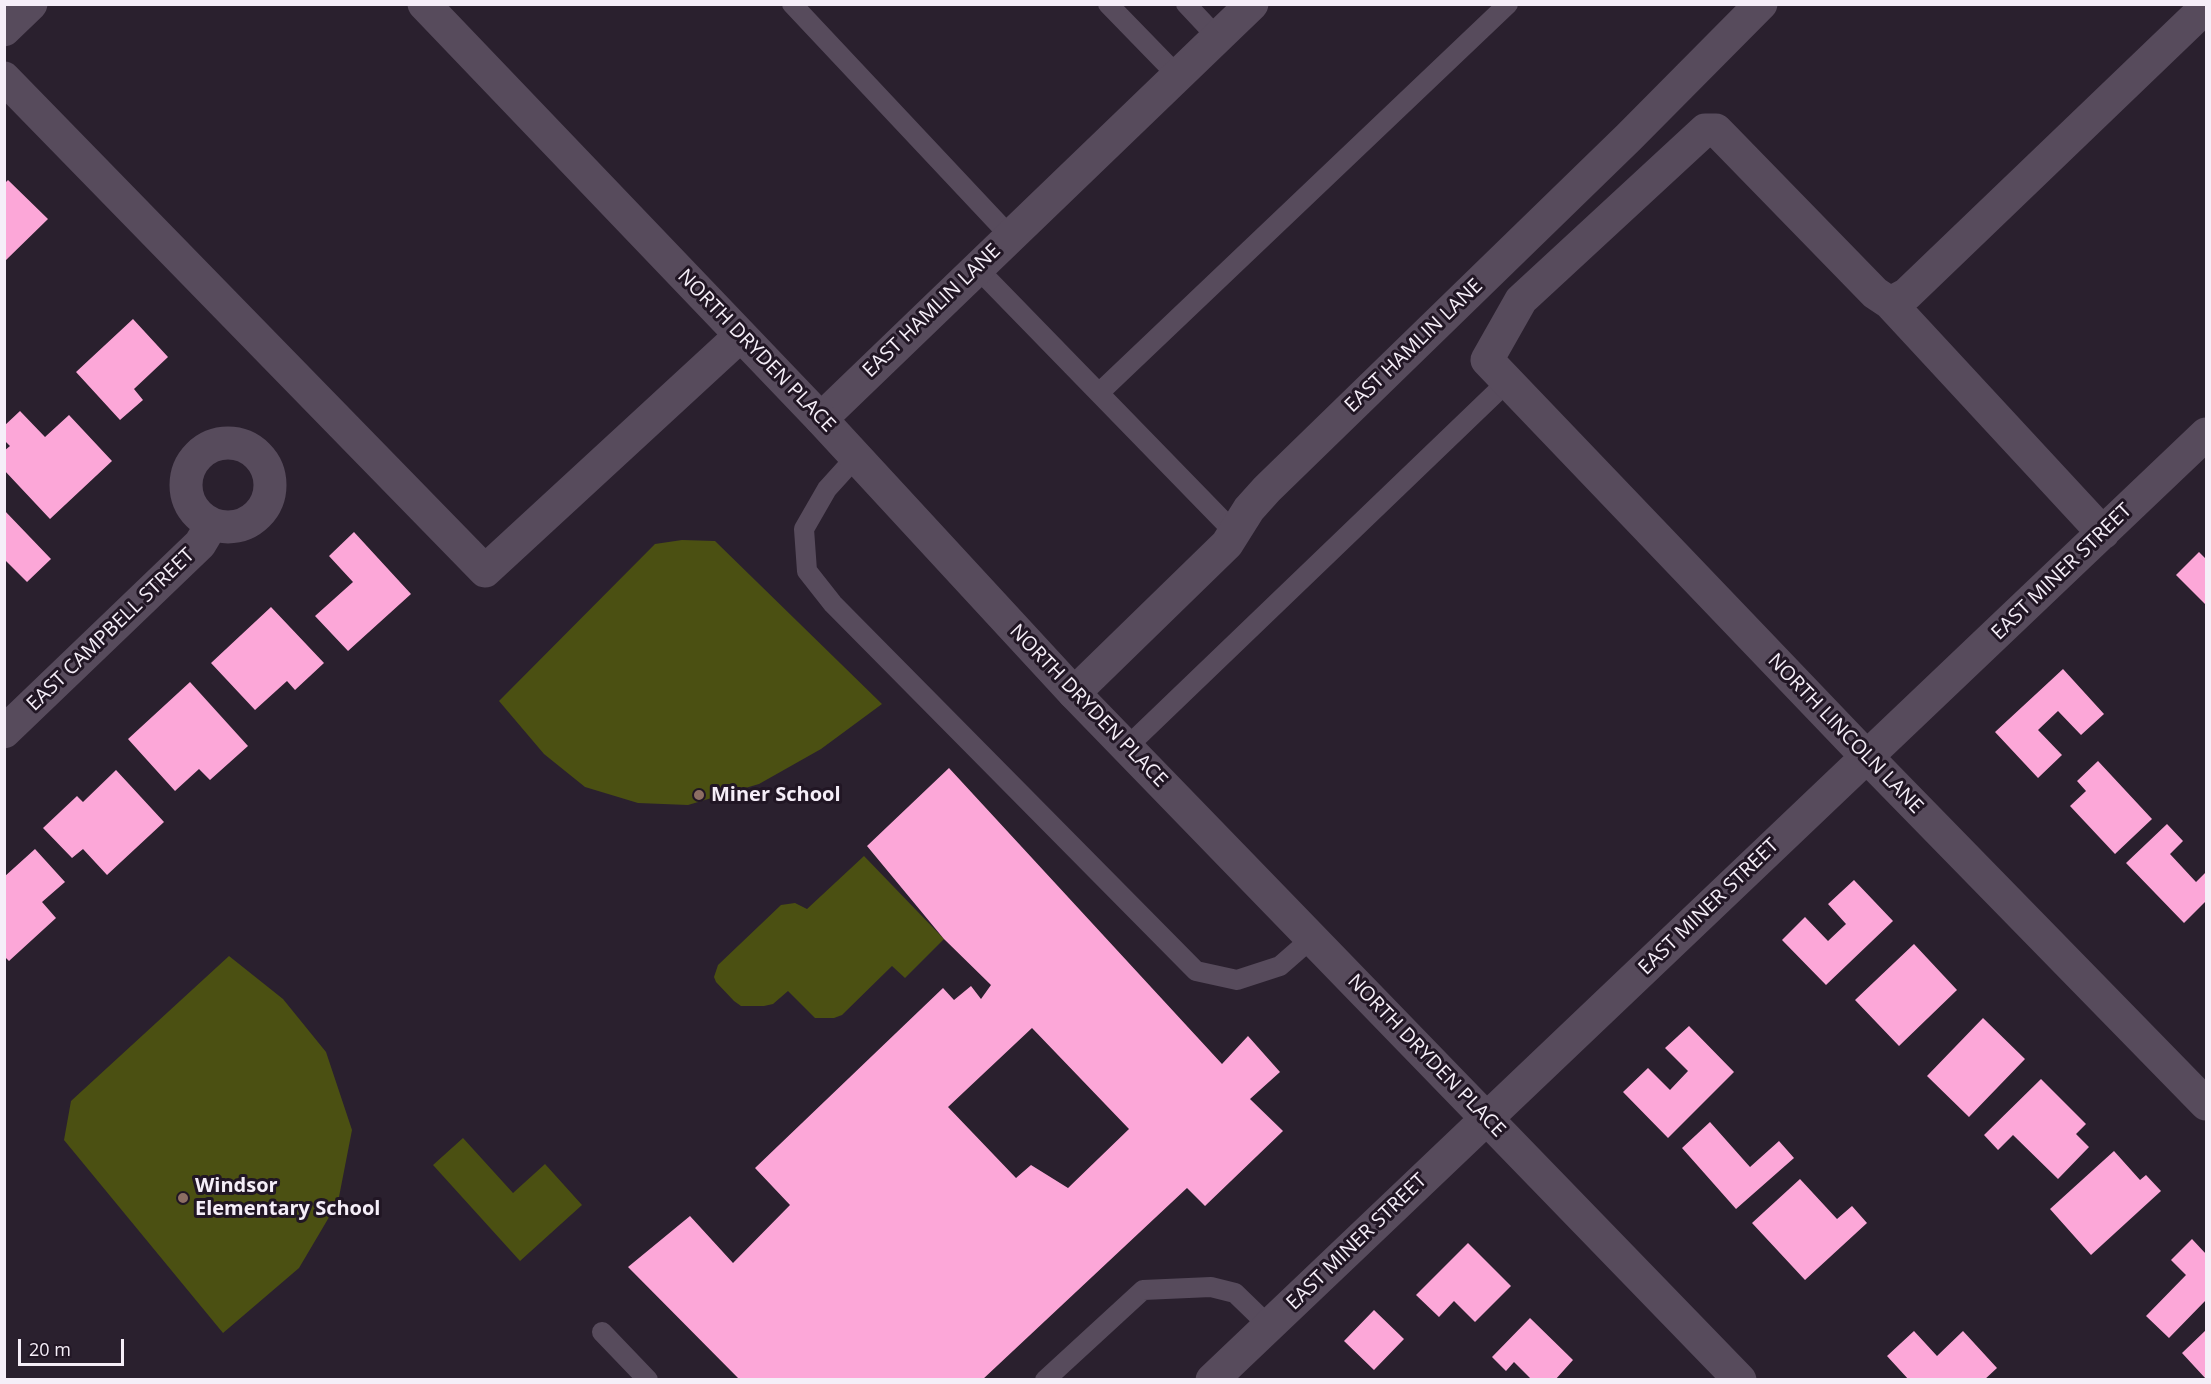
<!DOCTYPE html>
<style>
body{margin:0}
#map{position:relative;width:2211px;height:1384px;overflow:hidden;background:#2a202e;font-family:"Open Sans",sans-serif}
canvas{display:block}
.frame{position:absolute;inset:0;border:6px solid #f5eef8;pointer-events:none}
.scale{position:absolute;left:18px;top:1339px;width:106px;height:27px;box-sizing:border-box;border:3px solid #f5eef8;border-top:0;padding-left:8px;font-size:18px;line-height:21px;white-space:nowrap;color:#f5eef8;-webkit-text-stroke:4px #211624;paint-order:stroke}
</style>
<div id="map">
<canvas width="2211" height="1384"></canvas>
<div class="frame"></div>
<div class="scale">20 m</div>
</div>
<script>
const context = document.querySelector('canvas').getContext('2d');
context.lineJoin = 'round';
function paint(path, color) { context.fillStyle = color; context.fill(path, 'evenodd'); }
const toPath = rows => new Path2D(rows.map(r => 'M' + r).join(''));
function trace(path, color, width, dash) { context.strokeStyle = color; context.lineWidth = width; context.lineCap = dash ? 'butt' : 'round'; context.setLineDash(dash || []); context.stroke(path); }
function write(font, color, halo, rows, align = 'center') {
  context.font = font + ' "Open Sans",sans-serif'; context.lineWidth = 6; context.setLineDash([]); context.textBaseline = 'middle'; context.strokeStyle = halo; context.fillStyle = color; for (const [text, x, y, turn = 0] of rows) {
    context.save(); context.translate(x, y); context.rotate((+turn || 0) * Math.PI / 180); context.textAlign = isNaN(turn) ? turn : align; if (halo) context.strokeText(text, 0, 0); context.fillText(text, 0, 0); context.restore();
  }
}
const green = toPath([
 [682,540,715,541,882,704,821,749,759,784,688,805,638,803,585,787,544,754,499,701,655,544],
 [864,856,944,939,905,978,892,966,842,1015,834,1018,815,1018,788,991,773,1004,764,1006,741,1006,734,1001,716,982,714,977,718,965,781,905,795,903,807,909],
 [229,956,283,999,326,1052,352,1130,338,1202,299,1268,223,1333,64,1140,71,1101],
 [463,1138,513,1193,545,1164,582,1205,520,1261,433,1165]
]);
const building = toPath([
 [8,180,48,219,4,262,4,184],
 [133,319,168,357,134,389,143,400,120,420,76,372],
 [20,411,45,437,69,415,112,461,50,519,4,470,4,451,10,446,4,440,4,426],
 [4,510,51,559,27,582,4,559],
 [354,532,411,594,348,651,315,616,353,582,329,556],
 [2199,552,2206,559,2206,605,2176,575],
 [271,607,324,663,295,690,287,681,255,710,211,663],
 [2063,669,2104,714,2081,735,2058,711,2038,730,2062,755,2038,778,1995,732],
 [190,682,248,746,210,780,199,769,175,791,128,739],
 [2098,761,2152,819,2115,854,2070,806,2086,791,2077,781],
 [949,768,1222,1064,1248,1036,1280,1072,1250,1099,1283,1131,1205,1206,1187,1188,982,1380,740,1380,628,1267,690,1216,733,1263,790,1205,755,1168,943,988,954,1000,971,986,981,999,991,985,944,939,867,846],
 [1032,1028,1129,1129,1068,1188,1031,1165,1016,1178,948,1107],
 [116,770,164,822,107,875,83,849,72,858,43,828,77,796,83,802],
 [2167,824,2183,841,2170,854,2196,882,2206,872,2206,901,2184,923,2126,863],
 [35,849,65,882,42,902,56,918,9,961,4,956,4,877],
 [1854,880,1893,921,1826,985,1782,940,1805,917,1828,941,1846,924,1828,904],
 [1914,944,1957,990,1899,1046,1855,1000],
 [1983,1018,2025,1059,1969,1117,1927,1076],
 [1689,1026,1734,1072,1668,1138,1623,1092,1648,1068,1670,1090,1688,1071,1665,1048],
 [2041,1079,2086,1124,2076,1134,2089,1147,2058,1179,2013,1135,1998,1150,1984,1135],
 [1710,1122,1750,1167,1779,1141,1794,1158,1736,1209,1682,1148],
 [2114,1151,2140,1180,2146,1175,2161,1191,2091,1255,2050,1209],
 [1800,1179,1837,1219,1852,1206,1867,1223,1805,1280,1752,1223],
 [2192,1239,2206,1254,2206,1300,2169,1338,2146,1316,2186,1275,2171,1260],
 [1468,1243,1511,1286,1475,1322,1454,1301,1439,1317,1416,1295],
 [1374,1310,1404,1339,1374,1370,1344,1341],
 [1530,1318,1573,1360,1555,1380,1532,1380,1514,1362,1506,1371,1492,1357],
 [2206,1330,2206,1379,2182,1353],
 [1914,1331,1937,1356,1963,1331,1997,1368,1984,1380,1909,1380,1887,1356]
]);
const service = toPath([
 [792,4,1010,236],
 [1108,4,1177,75],
 [1186,4,1217,37],
 [977,268,1234,532],
 [1099,393,1508,4],
 [856,457,827,489,804,529,807,571,833,604,1196,971,1237,980,1280,966,1312,938],
 [1127,747,1507,382],
 [602,1332,648,1380],
 [1045,1380,1143,1290,1211,1287,1235,1293,1269,1326]
]);
const minor = toPath([
 [2206,7,1907,294,1890,303,1875,293,1723,137,1716,130,1705,130,1521,300,1487,360,1867,757,2206,1104],
 [4,30,31,4],
 [4,78,485,571,740,336],
 [1888,301,2103,533],
 [821,419,1252,4],
 '186 485a42 42 0 1 1 84 0a42 42 0 1 1-84 0Z',
 [1074,693,1227,544,1249,509,1267,489,1629,137,1761,4],
 [4,732,200,544,212,524],
 [1212,1380,2206,434]
]);
const tertiary = toPath([
 [424,4,821,419,1074,693,1740,1380]
]);
const markers = [
 [699,795,6,"#8d6e63"],
 [183,1198,6,"#8d6e63"]
];
const streetNames = [
 ["EAST HAMLIN LANE",932,311,-44],
 ["EAST HAMLIN LANE",1414,346,-44],
 ["NORTH DRYDEN PLACE",756,351,46],
 ["EAST MINER STREET",2062,572,-44],
 ["EAST CAMPBELL STREET",111,630,-44],
 ["NORTH DRYDEN PLACE",1088,706,46],
 ["NORTH LINCOLN LANE",1845,734,46],
 ["EAST MINER STREET",1709,907,-44],
 ["NORTH DRYDEN PLACE",1426,1056,46],
 ["EAST MINER STREET",1357,1242,-44]
];
const poiNames = [
 ["Miner School",711,795],
 ["Windsor",195,1186],
 ["Elementary School",195,1209]
];
paint(green, '#4b5012');
paint(building, '#fca7d8');
trace(service, '#574b5c', 20);
trace(minor, '#574b5c', 33);
trace(tertiary, '#574b5c', 33);
for (const [x, y, r, color] of markers) { const dot = new Path2D(); dot.arc(x, y, r, 0, 2 * Math.PI); context.fillStyle = color; context.fill(dot); trace(dot, '#211624', 2); }
write('20px', '#f5eef8', '#211624', streetNames);
write('bold 20px', '#f5eef8', '#211624', poiNames, 'left');
</script>
